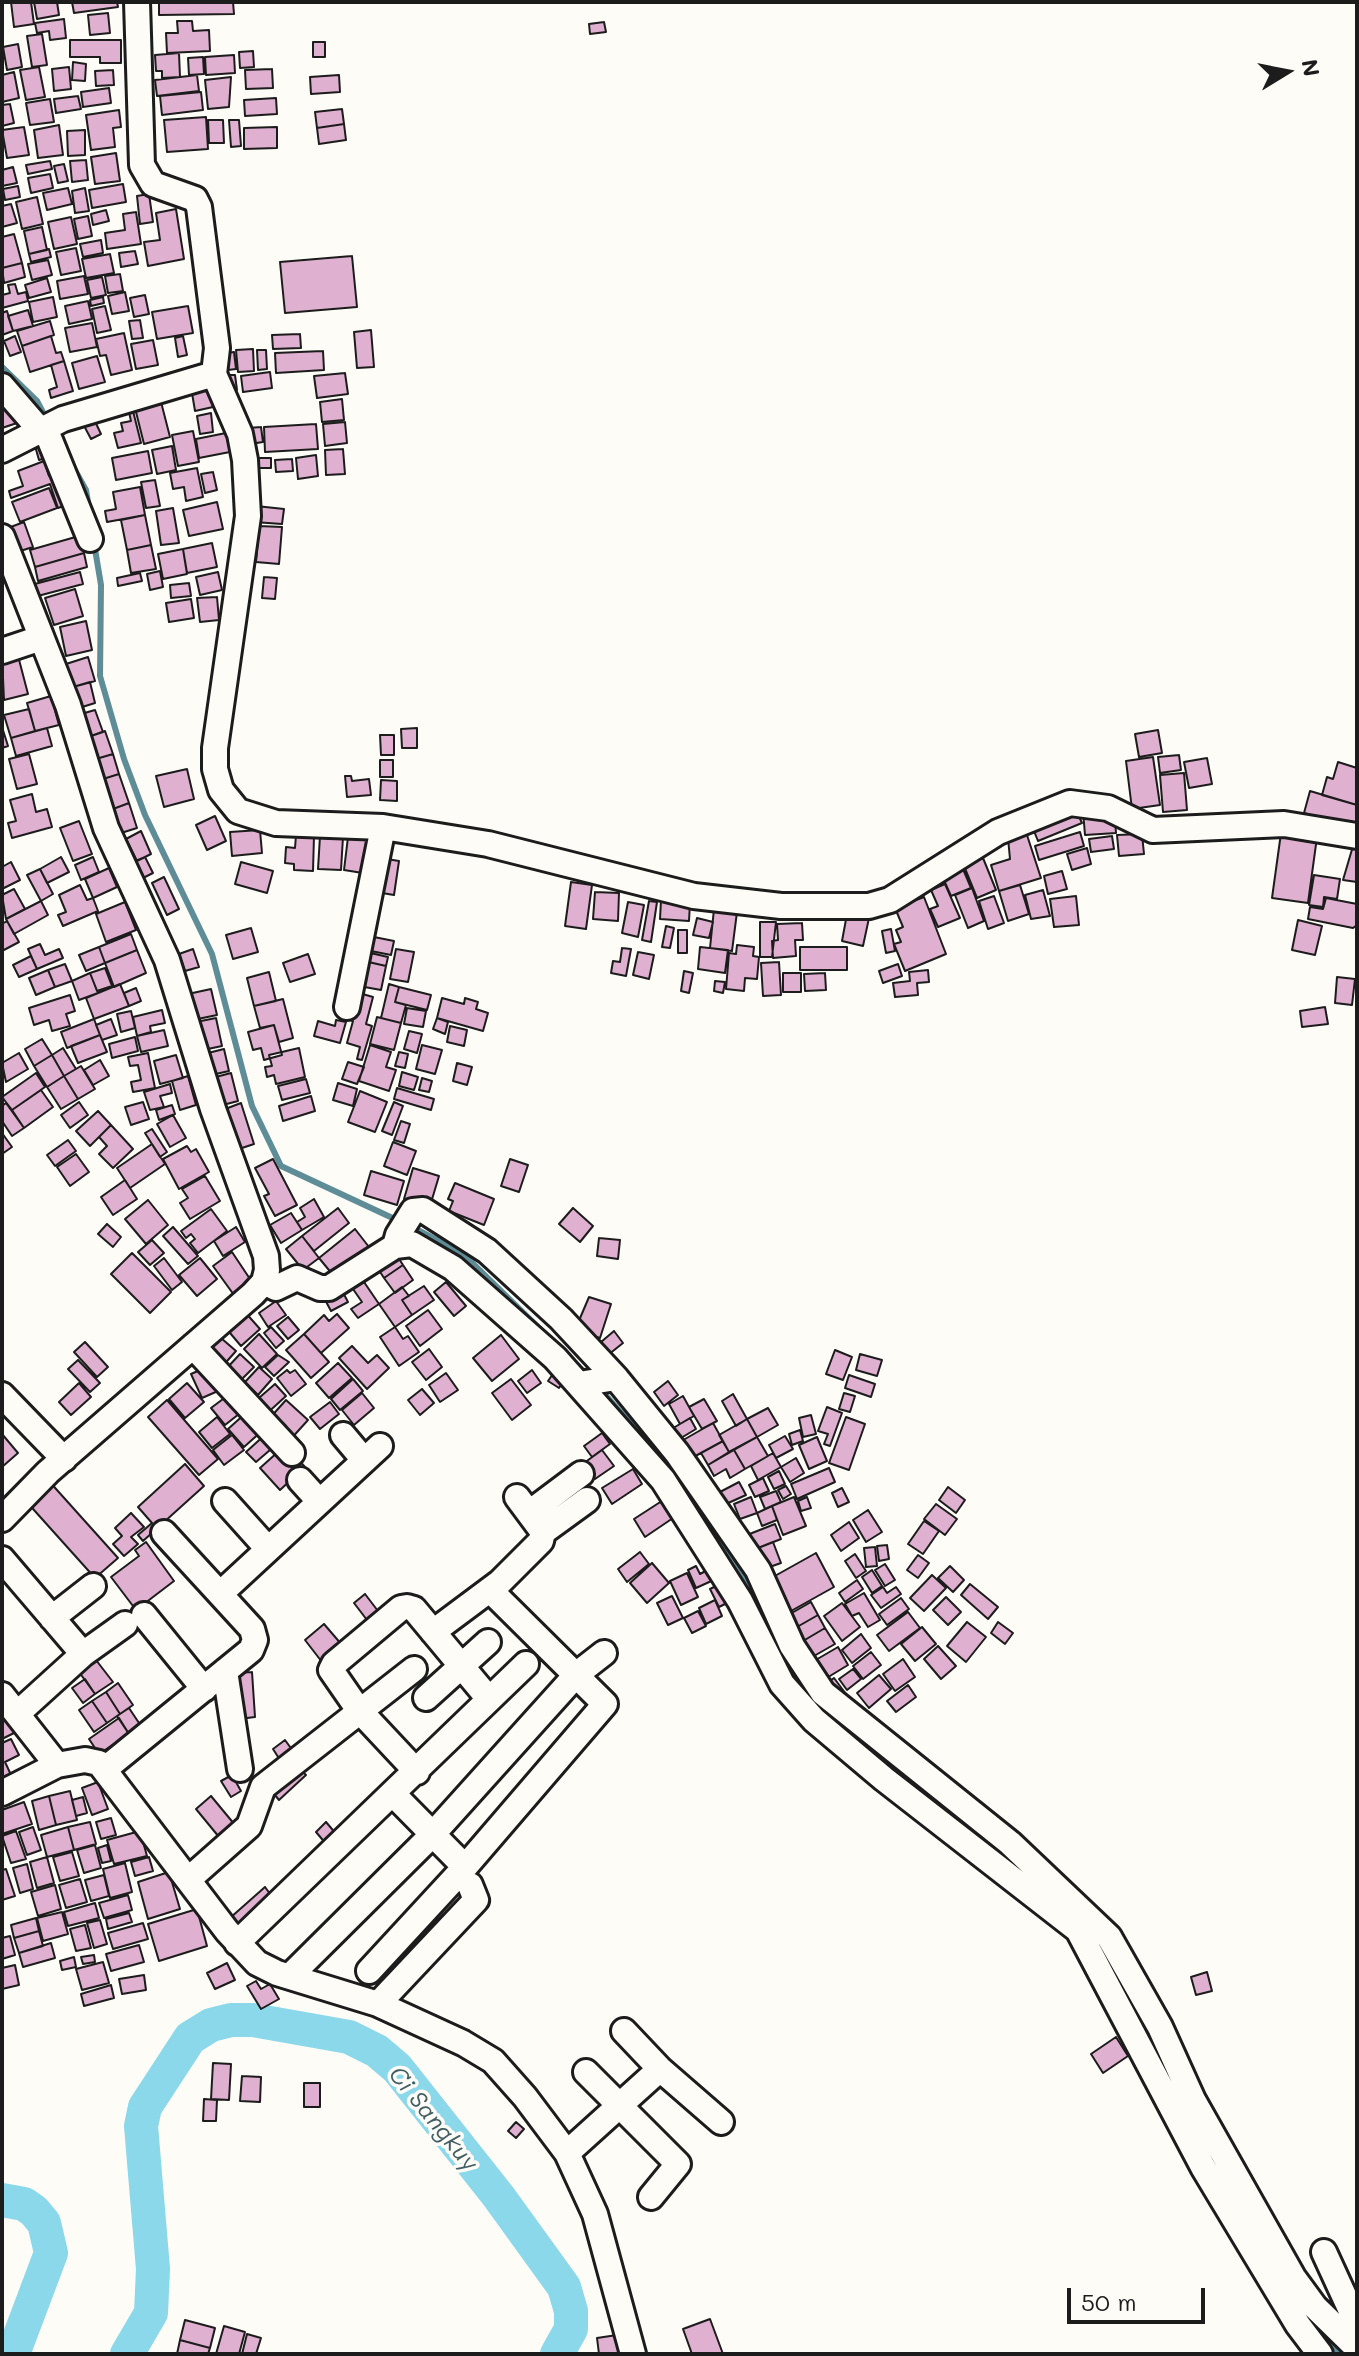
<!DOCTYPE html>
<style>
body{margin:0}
#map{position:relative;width:1359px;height:2356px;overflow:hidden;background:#fdfcf7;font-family:Mali,sans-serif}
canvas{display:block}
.frame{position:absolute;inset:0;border:4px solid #1c1c1c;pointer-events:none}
.north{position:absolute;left:1247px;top:32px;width:80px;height:80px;-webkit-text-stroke:6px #fdfcf7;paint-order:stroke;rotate:80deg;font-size:22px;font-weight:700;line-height:32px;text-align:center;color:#1c1c1c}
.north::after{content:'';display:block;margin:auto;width:28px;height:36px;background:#1c1c1c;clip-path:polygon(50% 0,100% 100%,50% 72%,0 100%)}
.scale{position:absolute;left:1067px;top:2288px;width:138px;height:36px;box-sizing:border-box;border:4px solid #1c1c1c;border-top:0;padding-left:10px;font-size:24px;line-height:28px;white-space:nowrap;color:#1c1c1c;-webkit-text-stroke:6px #fdfcf7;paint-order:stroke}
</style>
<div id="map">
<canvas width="1359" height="2356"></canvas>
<div class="frame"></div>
<div class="north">N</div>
<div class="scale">50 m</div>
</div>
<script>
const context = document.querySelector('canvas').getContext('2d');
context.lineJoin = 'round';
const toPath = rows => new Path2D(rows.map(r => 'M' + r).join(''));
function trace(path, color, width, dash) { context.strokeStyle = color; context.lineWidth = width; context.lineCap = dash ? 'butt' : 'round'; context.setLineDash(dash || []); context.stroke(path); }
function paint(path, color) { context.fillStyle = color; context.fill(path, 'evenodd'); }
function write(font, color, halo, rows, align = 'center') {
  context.font = font + ' Mali,sans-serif'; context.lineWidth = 7; context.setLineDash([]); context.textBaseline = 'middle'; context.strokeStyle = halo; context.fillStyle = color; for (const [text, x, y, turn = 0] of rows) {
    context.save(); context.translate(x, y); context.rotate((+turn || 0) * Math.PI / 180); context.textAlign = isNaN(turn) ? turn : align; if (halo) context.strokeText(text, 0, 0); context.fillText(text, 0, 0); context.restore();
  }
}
const stream = toPath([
 [2,367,37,401,48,422],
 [71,463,86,490,89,508],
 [94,543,101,585,100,676,124,759,145,815,212,954,252,1106,281,1166,399,1221],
 [410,1226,462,1253,589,1377],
 [599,1388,668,1465,714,1530,762,1609,790,1672,808,1690],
 [872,1748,989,1846],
 [1125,1988,1167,2071],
 [1302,2310,1339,2354]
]);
const river = toPath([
 [2,2200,24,2204,34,2211,44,2223,51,2253,13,2354],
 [127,2354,151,2313,153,2269,141,2126,145,2107,190,2038,211,2025,231,2020,253,2020,349,2037,377,2051,397,2068,499,2197,564,2287,571,2311,571,2329,557,2354]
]);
const building = toPath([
 [11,2,31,2,34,24,14,27,11,2],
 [34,2,57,2,59,15,37,19,34,2],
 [72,2,117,2,118,7,74,13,72,2],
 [159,2,233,2,234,14,159,15,159,2],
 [108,13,110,33,90,35,88,15,108,13],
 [64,19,66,38,50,40,49,31,37,33,35,23,64,19],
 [177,21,192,21,193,31,209,30,210,51,167,53,166,33,178,33,177,21],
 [604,22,606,32,590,34,589,24,604,22],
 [42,34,47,65,32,67,27,36,42,34],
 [70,40,121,40,121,63,100,63,100,57,70,57,70,40],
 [313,42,325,42,325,57,313,57,313,42],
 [18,44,22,67,7,70,3,47,18,44],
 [253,51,254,67,240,68,239,52,253,51],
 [179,53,180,77,162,78,162,71,156,71,155,55,179,53],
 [234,55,235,73,206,75,205,57,234,55],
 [203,57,204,74,189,75,188,58,203,57],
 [73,62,86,64,85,81,72,80,73,62],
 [39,67,45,97,26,100,20,70,39,67],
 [69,67,71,89,54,91,52,69,69,67],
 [272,69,273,88,246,89,245,70,272,69],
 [113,70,114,85,96,86,95,71,113,70],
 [14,72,19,98,2,102,2,75,14,72],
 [197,75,199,91,157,96,155,80,197,75],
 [339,75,340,92,311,94,310,77,339,75],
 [231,77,229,107,208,109,205,80,231,77],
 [109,88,111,103,83,107,81,92,109,88],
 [201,92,203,110,162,115,160,96,201,92],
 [78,96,81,109,56,113,54,99,78,96],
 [276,98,277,114,245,116,244,100,276,98],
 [50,99,54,122,30,125,26,103,50,99],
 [10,104,14,123,2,126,2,105,10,104],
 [342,109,344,124,317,128,315,112,342,109],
 [119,110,121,127,113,128,115,147,91,150,86,115,119,110],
 [206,117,208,149,167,152,164,120,206,117],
 [208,120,223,120,224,143,209,143,208,120],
 [229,120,239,120,241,146,231,147,229,120],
 [344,124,346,140,319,144,317,128,344,124],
 [59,125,63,155,38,158,34,130,59,125],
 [24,127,29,155,7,158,2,130,24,127],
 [277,127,277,148,244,149,244,128,277,127],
 [85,130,85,155,68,156,67,131,85,130],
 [116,153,120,181,95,184,91,157,116,153],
 [86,160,88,180,72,182,70,161,86,160],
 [50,161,52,169,28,174,26,165,50,161],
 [64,164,68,181,58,183,54,166,64,164],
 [13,167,17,183,2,186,2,170,13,167],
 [50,174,53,188,31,193,28,178,50,174],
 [123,184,126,202,92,208,89,190,123,184],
 [18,186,20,197,5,200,3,189,18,186],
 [68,188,72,204,47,210,43,193,68,188],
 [85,188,89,211,75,213,72,191,85,188],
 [149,194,153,222,140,224,137,196,149,194],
 [37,197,43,224,22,229,16,202,37,197],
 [11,204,17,223,2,227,2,206,11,204],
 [176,209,184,259,148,266,144,242,160,240,156,213,176,209],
 [106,210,109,221,93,225,91,214,106,210],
 [136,212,141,244,107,249,105,233,125,230,123,214,136,212],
 [88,216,92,236,78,239,74,219,88,216],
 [71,217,77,244,54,249,48,222,71,217],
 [42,227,47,250,29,254,24,231,42,227],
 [14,234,22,263,2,268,2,237,14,234],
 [101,240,103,253,83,257,80,244,101,240],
 [76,248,81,271,61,275,56,252,76,248],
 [49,249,51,257,31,262,29,254,49,249],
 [135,251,138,264,121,267,119,253,135,251],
 [110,254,114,273,86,278,82,259,110,254],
 [352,256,357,307,285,313,280,262,352,256],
 [48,260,52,275,32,280,28,264,48,260],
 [22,263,25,277,4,283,2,268,22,263],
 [120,274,123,291,108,293,105,276,120,274],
 [84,276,88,294,60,299,57,281,84,276],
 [102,277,106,295,91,298,87,280,102,277],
 [47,278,51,292,29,298,25,285,47,278],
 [15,284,18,294,26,292,28,301,2,308,2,295,10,293,8,285,15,284],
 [125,292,129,311,112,314,108,296,125,292],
 [145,295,149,314,134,317,130,298,145,295],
 [53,297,57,317,33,322,29,302,53,297],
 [103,297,104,303,91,306,90,300,103,297],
 [88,301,92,319,69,324,65,306,88,301],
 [105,306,111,330,97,333,92,309,105,306],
 [188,306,193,333,157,339,152,312,188,306],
 [28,310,33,326,13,331,8,316,28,310],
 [7,311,13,331,2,335,2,313,7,311],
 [140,320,143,338,132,339,129,321,140,320],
 [50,321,54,335,22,346,17,331,50,321],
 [92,323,97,347,70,352,65,328,92,323],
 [371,330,374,367,357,368,354,332,371,330],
 [124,333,132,370,111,375,106,355,100,356,96,339,124,333],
 [300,334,301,348,273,349,272,335,300,334],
 [15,336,21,352,10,356,4,341,15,336],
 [51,336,56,353,61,352,64,361,30,372,22,346,51,336],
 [183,336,187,355,178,357,175,338,183,336],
 [153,340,158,365,136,369,131,344,153,340],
 [253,349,254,371,238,372,236,350,253,349],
 [257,350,266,350,267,369,258,370,257,350],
 [323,351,324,370,276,373,275,353,323,351],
 [234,352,236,369,228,370,227,353,234,352],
 [97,356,105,382,79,389,72,363,97,356],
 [64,361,73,391,51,398,49,390,57,387,51,365,64,361],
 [270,372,272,388,243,392,241,376,270,372],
 [345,373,348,394,317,398,314,376,345,373],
 [228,375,235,375,237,390,230,391,228,375],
 [209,389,213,407,195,411,192,393,209,389],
 [160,398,170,437,144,444,134,404,160,398],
 [10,399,17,423,2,428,2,402,10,399],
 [342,399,344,420,322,422,320,402,342,399],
 [133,411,141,443,118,448,114,433,123,431,121,423,131,421,129,412,133,411],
 [211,413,213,432,200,434,197,416,211,413],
 [92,415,101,434,91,439,81,420,92,415],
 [345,422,347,443,325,446,323,424,345,422],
 [316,424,318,449,265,452,264,427,316,424],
 [261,427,263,442,250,444,248,428,261,427],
 [193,431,199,462,178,466,172,435,193,431],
 [231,432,235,451,199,458,196,439,231,432],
 [46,444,49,457,39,460,35,446,46,444],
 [172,446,176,470,157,474,152,450,172,446],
 [343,449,345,474,326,475,325,450,343,449],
 [148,451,152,473,116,480,112,458,148,451],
 [316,455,318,476,298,479,296,458,316,455],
 [252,458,271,458,271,468,252,468,252,458],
 [292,459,293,471,276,472,275,460,292,459],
 [44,461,49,476,58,473,69,504,58,508,50,484,11,498,9,491,23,486,18,471,44,461],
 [197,468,203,497,186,501,184,487,173,489,170,473,197,468],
 [213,472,217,490,205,493,201,474,213,472],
 [155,480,160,506,146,508,141,482,155,480],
 [140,487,145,515,107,522,105,511,116,509,113,492,140,487],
 [49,488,57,508,20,522,12,502,49,488],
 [217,502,223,529,189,536,183,510,217,502],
 [256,506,284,509,282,524,254,522,256,506],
 [173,508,179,543,161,545,156,511,173,508],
 [145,515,151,545,127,550,121,520,145,515],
 [24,522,33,547,17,552,8,528,24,522],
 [259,526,282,527,279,564,256,562,259,526],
 [79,536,84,553,35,567,30,550,79,536],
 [212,543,217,567,187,573,183,549,212,543],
 [151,545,156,569,131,573,127,550,151,545],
 [183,549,187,574,163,579,158,554,183,549],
 [84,553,87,567,38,581,35,567,84,553],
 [160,571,163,587,150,590,147,574,160,571],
 [80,572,83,584,34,597,31,585,80,572],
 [218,572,222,590,200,595,196,577,218,572],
 [140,573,142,581,118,586,117,578,140,573],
 [264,577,277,578,275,599,262,598,264,577],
 [189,583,191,596,171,598,170,585,189,583],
 [75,589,83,616,54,625,45,598,75,589],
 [217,597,219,620,200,622,197,598,217,597],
 [191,599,194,618,169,622,166,603,191,599],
 [86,621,92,650,66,656,60,627,86,621],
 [17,652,28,694,4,700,2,656,17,652],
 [88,657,95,681,73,687,66,664,88,657],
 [90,682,95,703,79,708,73,687,90,682],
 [51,696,59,725,35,731,27,703,51,696],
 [29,709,35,731,11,738,4,715,29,709],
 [95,710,103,732,88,737,81,714,95,710],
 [2,727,8,746,2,748,2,727],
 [47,728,52,746,16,756,11,738,47,728],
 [417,728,417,748,402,748,401,729,417,728],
 [1158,730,1162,753,1139,757,1135,734,1158,730],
 [105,731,113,754,96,759,88,737,105,731],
 [380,735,394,735,394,755,381,755,380,735],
 [29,754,37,784,17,789,9,759,29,754],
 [113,754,119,774,103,779,96,759,113,754],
 [1179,755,1181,770,1160,773,1158,757,1179,755],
 [1153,757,1160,805,1132,809,1126,761,1153,757],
 [1207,758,1212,784,1189,788,1184,762,1207,758],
 [380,760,393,760,393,777,380,777,380,760],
 [1338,762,1357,768,1357,805,1322,795,1327,777,1333,779,1338,762],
 [187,769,194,799,164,807,156,776,187,769],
 [1184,773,1187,810,1163,812,1160,775,1184,773],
 [119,774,129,803,113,809,103,779,119,774],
 [345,776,351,776,352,781,369,779,371,795,347,797,345,776],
 [381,780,397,781,397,801,380,800,381,780],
 [1310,791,1357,805,1357,828,1304,813,1310,791],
 [32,794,36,812,47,809,52,827,12,838,8,823,16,821,10,800,32,794],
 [129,803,137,828,121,833,113,809,129,803],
 [1076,810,1082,823,1038,841,1030,821,1076,810],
 [1102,810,1103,820,1115,820,1116,833,1085,835,1083,811,1102,810],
 [215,816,226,841,207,850,196,825,215,816],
 [79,821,92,854,73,861,60,828,79,821],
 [260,830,262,853,232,856,230,832,260,830],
 [141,831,151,854,137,861,126,839,141,831],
 [1026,832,1041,878,999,891,991,865,1010,859,1008,838,1026,832],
 [1080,832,1084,846,1039,860,1035,846,1080,832],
 [1281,833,1317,837,1308,903,1272,898,1281,833],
 [1142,834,1144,854,1119,856,1117,835,1142,834],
 [296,835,314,836,313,871,294,870,294,864,285,863,286,847,295,848,296,835],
 [320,836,343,837,341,870,318,869,320,836],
 [1112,836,1114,849,1091,852,1089,839,1112,836],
 [348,837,373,841,369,874,344,870,348,837],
 [1353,846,1357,846,1357,882,1343,880,1353,846],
 [1087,848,1091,864,1072,870,1067,854,1087,848],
 [61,857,69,872,47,883,40,869,61,857],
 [93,857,99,872,81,880,75,865,93,857],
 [145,857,153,873,139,880,131,863,145,857],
 [381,858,399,861,394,895,376,892,381,858],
 [983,858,996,890,977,898,964,866,983,858],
 [11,862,20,880,2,889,2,867,11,862],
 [241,862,273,871,267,893,235,884,241,862],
 [109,868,117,887,93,898,85,879,109,868],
 [40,869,53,894,41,901,27,875,40,869],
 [963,869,971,888,951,896,943,878,963,869],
 [1062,871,1067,889,1048,894,1044,876,1062,871],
 [1314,875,1340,879,1337,899,1324,897,1323,907,1309,905,1314,875],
 [164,877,179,909,167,915,152,883,164,877],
 [571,882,592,885,586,929,565,926,571,882],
 [945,884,960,918,938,927,930,909,938,906,931,890,945,884],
 [80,885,87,900,93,898,98,911,63,926,58,915,66,912,59,895,80,885],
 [1020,885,1029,914,1008,921,999,891,1020,885],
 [972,888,984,921,968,928,955,895,972,888],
 [14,889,25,909,6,919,2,895,14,889],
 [1043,890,1050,916,1031,919,1025,895,1043,890],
 [595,892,619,893,618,921,593,919,595,892],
 [994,896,1004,923,988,929,979,901,994,896],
 [1076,896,1079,925,1054,927,1050,899,1076,896],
 [924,897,946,954,905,971,894,944,901,942,896,930,903,927,895,908,924,897],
 [1326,898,1357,904,1357,925,1353,928,1308,919,1310,907,1323,909,1326,898],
 [661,900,690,903,689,921,660,919,661,900],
 [41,901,48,915,14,934,6,919,41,901],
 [649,901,657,902,651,942,642,940,649,901],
 [125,902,136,930,106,942,96,914,125,902],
 [628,902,644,905,638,937,622,933,628,902],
 [714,909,737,912,732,951,710,948,714,909],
 [847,914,869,918,863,946,842,941,847,914],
 [697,918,713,922,709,938,693,935,697,918],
 [1298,920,1322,926,1315,955,1292,950,1298,920],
 [7,921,19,942,2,951,2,924,7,921],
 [760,922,776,922,772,957,760,957,760,922],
 [802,923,803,940,795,940,796,956,773,958,772,941,778,940,777,924,802,923],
 [666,926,674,928,670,948,662,947,666,926],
 [251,928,258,952,233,959,226,935,251,928],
 [891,929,895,951,886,953,882,931,891,929],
 [678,930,687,930,687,953,678,953,678,930],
 [131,934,137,950,105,963,99,947,131,934],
 [369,936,394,941,391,955,366,950,369,936],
 [40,944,45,955,59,949,63,958,37,969,28,949,40,944],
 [737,945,754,947,753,956,759,957,757,979,745,978,744,991,726,989,729,953,736,954,737,945],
 [99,947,105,963,86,971,79,955,99,947],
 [700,947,728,950,725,973,698,969,700,947],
 [800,947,847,947,847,970,800,970,800,947],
 [622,948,631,949,626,976,611,973,613,961,620,962,622,948],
 [193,949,199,967,185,971,179,954,193,949],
 [396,949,414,952,408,982,390,979,396,949],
 [137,950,146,973,114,987,105,963,137,950],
 [366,952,388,957,386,966,364,961,366,952],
 [638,952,654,955,649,979,633,975,638,952],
 [308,954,315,974,290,982,283,963,308,954],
 [31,956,37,969,19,977,13,965,31,956],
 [364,961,386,966,381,990,359,986,364,961],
 [779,962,781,995,763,996,761,963,779,962],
 [65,964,72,981,55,987,48,970,65,964],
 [898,964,902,976,883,983,879,971,898,964],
 [105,968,112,986,97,991,90,973,105,968],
 [48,970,55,987,36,995,29,978,48,970],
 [928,970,929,982,917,983,918,995,895,997,893,983,910,981,909,972,928,970],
 [684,971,693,973,689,993,681,991,684,971],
 [269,972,276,1001,254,1006,247,978,269,972],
 [90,973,98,993,79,1000,72,981,90,973],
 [783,973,801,973,801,992,783,992,783,973],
 [825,973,826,990,805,991,804,974,825,973],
 [1337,977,1355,979,1352,1005,1335,1003,1337,977],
 [715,981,725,982,723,993,714,991,715,981],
 [120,984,129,1006,94,1019,86,998,120,984],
 [389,984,399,987,395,1002,406,1005,401,1023,381,1018,389,984],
 [399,987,431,995,427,1010,395,1002,399,987],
 [136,988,141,1001,129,1006,124,993,136,988],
 [211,989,217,1015,193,1020,188,994,211,989],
 [352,991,373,997,366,1024,372,1026,362,1060,357,1059,360,1047,347,1043,353,1021,344,1018,352,991],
 [70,995,75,1011,66,1014,70,1026,52,1031,49,1020,34,1025,29,1008,70,995],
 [442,998,464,1004,465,998,478,1002,476,1009,488,1013,483,1031,437,1018,442,998],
 [283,999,293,1038,279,1042,274,1025,260,1028,254,1006,283,999],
 [1325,1007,1328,1024,1302,1027,1300,1011,1325,1007],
 [407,1008,426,1011,423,1027,404,1024,407,1008],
 [162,1010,165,1023,150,1026,151,1032,137,1036,133,1017,162,1010],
 [131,1011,135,1028,121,1032,117,1014,131,1011],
 [377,1017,401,1023,394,1050,370,1044,377,1017],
 [216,1018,222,1046,203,1050,196,1022,216,1018],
 [437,1018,448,1022,445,1034,433,1029,437,1018],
 [94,1019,100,1035,67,1048,61,1032,94,1019],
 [111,1019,117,1035,102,1040,96,1025,111,1019],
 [336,1020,346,1022,340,1043,314,1036,318,1021,335,1026,336,1020],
 [274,1025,282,1055,264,1060,261,1048,253,1050,248,1032,274,1025],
 [450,1026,467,1030,464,1046,447,1042,450,1026],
 [164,1030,168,1046,141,1052,137,1036,164,1030],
 [409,1031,422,1034,417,1053,404,1049,409,1031],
 [100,1035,107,1052,78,1063,71,1046,100,1035],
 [135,1037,138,1051,112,1058,109,1044,135,1037],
 [42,1039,52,1055,34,1066,25,1049,42,1039],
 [370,1045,391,1052,386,1067,396,1070,389,1091,359,1081,370,1045],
 [422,1045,442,1050,435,1074,416,1069,422,1045],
 [63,1048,76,1069,64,1076,52,1055,63,1048],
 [299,1048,305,1077,276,1084,274,1075,267,1077,265,1067,272,1066,269,1055,299,1048],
 [224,1049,229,1071,207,1076,208,1053,224,1049],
 [399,1052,408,1054,405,1068,395,1066,399,1052],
 [19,1053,28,1069,6,1082,2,1063,19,1053],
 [148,1053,155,1088,133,1092,131,1082,141,1080,138,1065,130,1066,128,1057,148,1053],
 [52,1055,64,1076,47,1087,34,1066,52,1055],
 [176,1055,183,1078,160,1084,154,1061,176,1055],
 [100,1060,109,1076,93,1085,84,1070,100,1060],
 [348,1062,364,1067,357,1084,342,1079,348,1062],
 [457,1063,472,1067,467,1085,453,1081,457,1063],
 [81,1066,95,1089,78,1099,64,1076,81,1066],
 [402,1072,418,1077,414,1090,399,1086,402,1072],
 [36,1073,45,1087,12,1110,2,1097,36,1073],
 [231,1073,238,1101,219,1106,212,1078,231,1073],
 [64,1076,78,1099,61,1109,47,1087,64,1076],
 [188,1076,196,1105,180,1110,172,1081,188,1076],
 [422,1078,432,1081,429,1092,419,1090,422,1078],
 [306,1079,310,1093,282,1100,278,1086,306,1079],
 [338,1083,357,1089,353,1106,333,1100,338,1083],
 [170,1084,172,1093,160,1096,164,1107,150,1110,144,1092,170,1084],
 [397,1088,434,1099,431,1110,394,1099,397,1088],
 [41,1090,53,1107,24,1128,12,1110,41,1090],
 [360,1091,387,1102,375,1132,348,1122,360,1091],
 [311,1096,315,1111,283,1121,279,1106,311,1096],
 [79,1102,88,1115,70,1128,61,1115,79,1102],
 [143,1102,149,1119,131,1125,125,1107,143,1102],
 [394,1102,403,1106,392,1135,382,1131,394,1102],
 [6,1103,24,1128,12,1136,2,1121,2,1106,6,1103],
 [241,1103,254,1144,233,1151,220,1111,241,1103],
 [172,1105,175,1114,159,1120,156,1110,172,1105],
 [98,1111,111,1125,90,1146,76,1131,98,1111],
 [173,1115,186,1138,170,1147,157,1124,173,1115],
 [401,1121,410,1124,404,1143,394,1140,401,1121],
 [111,1125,133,1149,113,1168,99,1154,107,1146,99,1137,111,1125],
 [152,1129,167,1152,160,1157,145,1133,152,1129],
 [2,1133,12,1147,2,1154,2,1133],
 [68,1140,76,1151,55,1166,47,1155,68,1140],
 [393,1142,416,1151,407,1175,384,1166,393,1142],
 [152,1144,165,1164,130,1188,117,1168,152,1144],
 [187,1146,191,1152,196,1149,209,1172,179,1189,163,1159,187,1146],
 [76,1154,89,1172,70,1186,57,1167,76,1154],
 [273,1159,297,1205,275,1216,264,1196,269,1194,255,1168,273,1159],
 [510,1159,528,1165,519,1192,501,1186,510,1159],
 [413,1168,439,1176,430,1206,404,1199,413,1168],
 [371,1171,404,1181,397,1205,364,1195,371,1171],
 [205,1176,220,1201,190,1219,180,1203,188,1198,182,1189,205,1176],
 [125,1180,137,1199,113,1215,101,1197,125,1180],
 [455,1183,494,1199,484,1225,449,1211,453,1201,448,1199,455,1183],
 [314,1199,324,1217,302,1230,297,1222,305,1217,300,1208,314,1199],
 [148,1200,168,1225,146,1244,125,1219,148,1200],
 [338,1208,349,1223,314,1251,302,1236,338,1208],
 [573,1208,593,1226,580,1242,559,1224,573,1208],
 [211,1209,227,1231,198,1253,190,1243,195,1239,191,1234,186,1238,181,1231,211,1209],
 [291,1213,302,1230,281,1243,270,1225,291,1213],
 [107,1224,121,1237,113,1247,98,1234,107,1224],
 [173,1227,198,1256,188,1264,163,1236,173,1227],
 [236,1227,245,1242,223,1256,214,1241,236,1227],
 [355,1229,369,1247,333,1275,319,1258,355,1229],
 [302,1236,319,1258,303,1270,286,1249,302,1236],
 [599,1238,620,1240,618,1259,597,1256,599,1238],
 [152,1240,164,1253,150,1265,138,1252,152,1240],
 [394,1251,403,1265,384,1278,375,1264,394,1251],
 [232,1252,252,1282,234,1295,213,1266,232,1252],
 [132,1253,171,1292,150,1313,111,1274,132,1253],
 [164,1258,182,1282,172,1290,154,1266,164,1258],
 [200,1258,217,1279,197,1296,179,1275,200,1258],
 [403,1265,413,1280,395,1293,384,1278,403,1265],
 [364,1282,379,1304,358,1318,351,1309,362,1302,353,1289,364,1282],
 [446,1282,466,1306,454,1316,434,1292,446,1282],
 [339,1285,348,1302,331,1311,322,1294,339,1285],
 [424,1286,434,1300,412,1315,402,1300,424,1286],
 [402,1287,409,1296,402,1300,412,1315,395,1327,379,1304,402,1287],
 [589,1297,611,1304,600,1338,575,1330,589,1297],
 [276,1301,286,1315,268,1327,259,1313,276,1301],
 [428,1310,442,1329,420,1346,406,1326,428,1310],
 [244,1311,260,1329,241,1346,225,1327,244,1311],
 [337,1314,349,1328,321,1353,304,1334,324,1315,329,1321,337,1314],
 [288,1317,299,1330,288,1339,277,1326,288,1317],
 [271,1327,284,1341,276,1348,264,1333,271,1327],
 [395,1327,403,1339,408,1336,419,1352,399,1366,380,1337,395,1327],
 [614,1331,623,1343,603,1359,594,1348,614,1331],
 [259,1334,277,1354,262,1368,244,1349,259,1334],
 [304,1334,329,1362,311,1378,286,1350,304,1334],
 [501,1335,519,1359,492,1381,473,1358,501,1335],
 [221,1338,236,1351,220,1369,205,1355,221,1338],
 [85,1342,108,1367,97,1377,74,1352,85,1342],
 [352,1346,368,1363,377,1355,389,1368,367,1389,339,1358,352,1346],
 [429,1349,442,1367,426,1380,412,1362,429,1349],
 [835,1350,852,1357,843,1380,826,1374,835,1350],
 [240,1354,254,1367,239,1382,226,1369,240,1354],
 [860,1354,882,1360,877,1376,856,1370,860,1354],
 [278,1355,289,1362,274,1376,265,1367,278,1355],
 [78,1360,100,1383,90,1392,68,1369,78,1360],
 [338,1363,352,1378,329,1398,316,1383,338,1363],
 [207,1367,218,1391,202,1398,191,1374,207,1367],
 [259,1367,272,1379,258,1395,245,1382,259,1367],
 [287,1370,290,1373,295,1370,306,1384,291,1396,277,1378,287,1370],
 [532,1370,541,1383,527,1393,518,1381,532,1370],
 [555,1371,566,1378,559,1388,548,1381,555,1371],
 [446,1373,458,1390,440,1402,429,1385,446,1373],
 [849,1375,875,1384,871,1397,845,1388,849,1375],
 [353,1379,363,1391,340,1410,331,1399,353,1379],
 [511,1379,531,1405,512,1420,492,1393,511,1379],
 [668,1381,678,1395,664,1406,654,1392,668,1381],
 [79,1383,91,1397,71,1415,59,1402,79,1383],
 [187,1383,204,1402,185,1418,169,1399,187,1383],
 [275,1384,286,1396,263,1417,252,1404,275,1384],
 [422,1389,434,1403,420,1415,408,1400,422,1389],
 [231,1393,244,1410,225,1425,211,1408,231,1393],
 [362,1393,374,1408,354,1425,342,1410,362,1393],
 [844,1393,855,1396,850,1412,839,1409,844,1393],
 [733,1394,747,1419,736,1426,722,1401,733,1394],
 [683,1396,694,1416,680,1424,669,1404,683,1396],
 [704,1399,717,1421,702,1429,689,1407,704,1399],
 [167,1400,218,1459,199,1475,148,1417,167,1400],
 [286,1400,308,1420,289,1441,280,1432,286,1426,282,1422,277,1428,268,1420,286,1400],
 [330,1402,339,1414,320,1429,310,1417,330,1402],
 [827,1407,842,1413,830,1446,824,1444,828,1434,818,1431,827,1407],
 [768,1408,778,1425,757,1437,747,1419,768,1408],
 [247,1412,263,1430,244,1447,228,1429,247,1412],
 [811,1415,816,1434,803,1437,799,1418,811,1415],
 [217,1417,230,1434,212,1448,199,1432,217,1417],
 [846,1417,865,1424,849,1470,829,1463,846,1417],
 [690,1418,696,1429,676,1441,670,1430,690,1418],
 [747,1419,757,1437,729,1452,719,1435,747,1419],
 [713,1423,723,1441,688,1460,678,1443,713,1423],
 [800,1430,803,1441,792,1445,789,1434,800,1430],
 [267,1433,277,1444,256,1462,246,1452,267,1433],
 [602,1433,610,1444,592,1457,584,1446,602,1433],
 [2,1434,18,1453,2,1467,2,1434],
 [232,1435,244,1450,224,1465,213,1450,232,1435],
 [785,1436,793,1449,776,1458,769,1445,785,1436],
 [757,1437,768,1456,745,1469,734,1450,757,1437],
 [817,1437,827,1461,809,1469,799,1445,817,1437],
 [723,1441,729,1452,708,1465,701,1453,723,1441],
 [602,1450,614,1466,595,1479,584,1463,602,1450],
 [734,1450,745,1469,730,1478,726,1469,714,1476,708,1465,734,1450],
 [279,1451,295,1456,305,1467,280,1490,260,1468,279,1451],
 [773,1453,781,1467,758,1480,751,1466,773,1453],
 [796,1458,804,1473,790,1482,781,1467,796,1458],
 [185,1464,204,1486,143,1541,138,1535,152,1523,138,1507,185,1464],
 [829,1468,835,1482,797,1499,791,1484,829,1468],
 [633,1469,642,1484,612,1504,602,1488,633,1469],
 [779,1471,785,1484,774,1489,768,1477,779,1471],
 [763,1478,769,1491,755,1497,749,1485,763,1478],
 [48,1480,118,1558,95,1578,25,1500,48,1480],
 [739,1482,746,1495,726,1504,720,1492,739,1482],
 [786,1486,791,1494,783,1499,778,1490,786,1486],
 [948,1487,965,1500,956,1513,939,1500,948,1487],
 [842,1488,849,1502,838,1507,832,1493,842,1488],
 [776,1491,781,1502,765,1509,760,1497,776,1491],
 [668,1497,679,1514,645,1537,634,1519,668,1497],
 [751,1497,757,1513,740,1519,734,1504,751,1497],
 [794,1497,806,1526,783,1535,772,1506,794,1497],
 [807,1497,811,1508,801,1511,798,1501,807,1497],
 [936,1504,957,1519,945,1535,924,1519,936,1504],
 [772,1506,777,1520,762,1526,757,1513,772,1506],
 [868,1510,882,1532,866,1542,853,1520,868,1510],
 [131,1513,144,1527,131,1537,138,1544,124,1556,113,1544,122,1536,115,1528,131,1513],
 [924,1521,939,1531,923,1554,908,1544,924,1521],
 [849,1522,859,1538,841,1551,831,1535,849,1522],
 [775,1524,781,1539,753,1550,747,1535,775,1524],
 [146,1542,174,1581,136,1610,111,1577,139,1556,135,1550,146,1542],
 [773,1542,781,1563,761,1570,753,1550,773,1542],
 [887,1545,889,1559,879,1561,877,1546,887,1545],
 [875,1547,877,1566,866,1567,864,1548,875,1547],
 [640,1552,649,1564,627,1582,618,1569,640,1552],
 [816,1553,834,1587,791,1611,773,1577,816,1553],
 [855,1554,866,1571,856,1578,845,1561,855,1554],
 [918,1555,929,1563,918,1578,907,1570,918,1555],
 [652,1563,669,1583,647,1603,630,1583,652,1563],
 [885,1564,895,1580,885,1586,875,1570,885,1564],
 [696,1566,700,1574,713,1567,718,1578,696,1588,688,1570,696,1566],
 [950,1566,964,1580,953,1592,938,1578,950,1566],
 [872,1570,882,1586,872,1593,862,1577,872,1570],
 [687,1573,698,1597,681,1605,670,1581,687,1573],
 [932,1575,946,1588,924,1611,910,1598,932,1575],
 [857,1580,863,1589,845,1602,839,1593,857,1580],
 [724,1582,733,1600,719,1607,710,1589,724,1582],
 [970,1584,998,1607,988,1619,961,1595,970,1584],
 [883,1587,887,1593,896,1587,901,1594,881,1608,871,1595,883,1587],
 [864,1593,880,1620,868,1627,859,1613,852,1616,845,1604,864,1593],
 [365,1594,378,1611,367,1620,354,1603,365,1594],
 [672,1596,683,1618,668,1625,657,1603,672,1596],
 [946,1597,961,1612,948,1625,933,1610,946,1597],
 [901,1598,909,1609,887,1625,879,1614,901,1598],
 [715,1600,722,1616,706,1624,699,1608,715,1600],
 [811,1602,818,1615,790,1631,783,1618,811,1602],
 [842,1603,860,1627,842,1641,824,1616,842,1603],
 [698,1611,706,1626,692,1633,684,1618,698,1611],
 [908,1612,920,1628,889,1651,877,1635,908,1612],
 [818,1615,825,1628,798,1644,790,1631,818,1615],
 [967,1622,986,1637,966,1662,947,1646,967,1622],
 [998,1622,1013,1633,1005,1644,991,1633,998,1622],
 [324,1624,342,1645,322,1662,305,1640,324,1624],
 [922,1627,936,1644,915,1661,901,1644,922,1627],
 [825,1628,835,1644,807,1660,798,1644,825,1628],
 [861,1634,871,1648,852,1663,842,1650,861,1634],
 [938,1646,956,1666,941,1679,924,1659,938,1646],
 [838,1647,848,1665,825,1679,814,1661,838,1647],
 [871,1652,881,1665,863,1679,853,1666,871,1652],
 [903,1659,915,1677,895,1691,883,1674,903,1659],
 [96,1660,113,1682,95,1694,79,1672,96,1660],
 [853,1669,861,1679,847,1690,839,1679,853,1669],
 [252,1672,255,1717,239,1719,235,1673,252,1672],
 [879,1675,891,1689,869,1708,857,1693,879,1675],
 [834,1678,846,1694,836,1701,824,1685,834,1678],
 [85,1679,95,1694,83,1703,72,1688,85,1679],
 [118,1683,133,1705,120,1714,106,1692,118,1683],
 [908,1685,916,1697,896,1712,887,1701,908,1685],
 [106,1692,120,1714,107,1723,92,1701,106,1692],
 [92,1701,107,1723,94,1732,79,1710,92,1701],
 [129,1708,141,1726,129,1734,117,1716,129,1708],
 [4,1712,14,1733,2,1739,2,1713,4,1712],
 [119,1718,129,1734,99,1754,89,1739,119,1718],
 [11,1739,19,1755,5,1762,12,1777,2,1782,2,1743,11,1739],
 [285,1740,293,1751,280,1760,273,1749,285,1740],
 [301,1770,306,1775,279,1800,270,1789,301,1770],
 [232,1775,241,1791,231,1797,221,1781,232,1775],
 [98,1782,108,1809,92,1815,82,1788,98,1782],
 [70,1791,77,1820,56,1825,49,1796,70,1791],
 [49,1796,56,1825,39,1830,32,1801,49,1796],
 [211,1796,235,1825,219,1837,196,1809,211,1796],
 [83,1797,87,1813,76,1816,72,1800,83,1797],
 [24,1802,32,1824,2,1834,2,1810,24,1802],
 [111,1818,116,1835,101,1839,96,1822,111,1818],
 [90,1822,96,1844,74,1850,68,1827,90,1822],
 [326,1822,337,1835,327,1845,316,1832,326,1822],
 [33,1827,41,1850,27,1855,19,1832,33,1827],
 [68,1827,74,1850,47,1857,41,1835,68,1827],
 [16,1831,26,1859,11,1863,2,1836,16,1831],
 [140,1831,147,1856,114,1864,107,1840,140,1831],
 [95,1845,101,1868,84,1873,77,1850,95,1845],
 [107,1845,111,1861,102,1863,98,1848,107,1845],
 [72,1852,79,1876,60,1881,53,1857,72,1852],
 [47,1857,54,1883,37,1888,30,1862,47,1857],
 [149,1857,153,1871,135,1876,131,1862,149,1857],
 [125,1863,132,1892,110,1898,103,1869,125,1863],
 [27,1864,33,1889,20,1893,13,1868,27,1864],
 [6,1869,15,1896,2,1900,2,1870,6,1869],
 [169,1872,180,1909,148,1919,138,1882,169,1872],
 [104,1875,109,1896,91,1901,85,1880,104,1875],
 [80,1879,87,1902,66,1908,59,1885,80,1879],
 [55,1885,61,1909,38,1916,31,1892,55,1885],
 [265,1887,276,1902,239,1929,230,1918,265,1887],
 [128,1895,132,1910,104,1918,99,1903,128,1895],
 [95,1903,99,1918,68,1926,64,1912,95,1903],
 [197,1909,207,1946,159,1961,148,1924,197,1909],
 [62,1912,68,1934,43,1941,37,1918,62,1912],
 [129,1913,132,1922,108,1929,106,1919,129,1913],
 [36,1918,39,1931,14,1938,11,1925,36,1918],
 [100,1920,107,1944,94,1948,87,1923,100,1920],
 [143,1923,148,1939,113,1949,108,1933,143,1923],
 [85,1925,91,1948,76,1951,70,1929,85,1925],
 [39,1931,43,1946,19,1953,14,1938,39,1931],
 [10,1936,15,1955,2,1959,2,1938,10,1936],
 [51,1943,55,1958,23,1967,19,1953,51,1943],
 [139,1945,144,1962,111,1971,106,1954,139,1945],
 [400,1946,413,1957,396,1976,383,1965,400,1946],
 [94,1955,95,1962,83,1964,81,1957,94,1955],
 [74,1957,76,1967,62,1970,60,1961,74,1957],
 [103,1962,109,1983,82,1990,76,1969,103,1962],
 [227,1963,235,1980,215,1989,207,1973,227,1963],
 [15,1965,19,1985,2,1989,2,1968,15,1965],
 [1207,1972,1212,1991,1196,1995,1191,1977,1207,1972],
 [144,1975,146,1990,122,1994,119,1979,144,1975],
 [256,1981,261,1989,270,1984,279,1999,261,2009,247,1986,256,1981],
 [111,1985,114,1998,84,2006,81,1994,111,1985],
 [1116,2037,1128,2056,1103,2073,1091,2054,1116,2037],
 [213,2063,231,2064,229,2100,211,2099,213,2063],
 [242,2076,261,2077,260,2102,240,2101,242,2076],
 [304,2083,320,2083,320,2107,304,2107,304,2083],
 [204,2099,217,2100,216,2121,203,2121,204,2099],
 [516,2122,524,2129,516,2138,508,2131,516,2122],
 [710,2319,723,2354,692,2354,683,2329,710,2319],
 [185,2320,215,2328,210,2348,180,2340,185,2320],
 [224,2326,245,2332,239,2354,216,2354,224,2326],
 [247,2334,261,2338,256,2354,242,2354,247,2334],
 [617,2335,619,2354,599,2354,597,2338,617,2335],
 [180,2340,210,2348,208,2354,177,2354,180,2340]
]);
const minor = toPath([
 [137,2,142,165,153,184,195,199,199,207,217,348,214,374,240,434,245,460,248,516,215,748,215,769,221,790,238,811,276,823,383,827,488,844,694,896,781,906,869,906,890,900,998,832,1070,803,1108,808,1153,830,1284,824,1357,836],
 [2,386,40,430],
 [45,428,90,539],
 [2,450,63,419,214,374],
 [2,537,68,705,106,828,167,960,213,1109,266,1256,267,1270,264,1282,253,1294,48,1472,2,1519],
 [2,651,41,638],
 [347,1007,383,827],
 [395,1246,398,1235,413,1211,423,1210,487,1251,561,1319,616,1378],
 [264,1282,276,1288,297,1278,320,1288,329,1288,395,1246,412,1244,453,1268,555,1358,663,1480,740,1601,782,1684,814,1720,884,1779,1078,1930,1203,2167,1298,2325,1320,2354],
 [193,1346,292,1453],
 [579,1384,616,1378,677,1453,758,1570,792,1646,823,1693,1010,1843,1109,1937,1160,2027,1193,2100,1293,2277,1315,2307,1357,2348],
 [2,1395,64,1459],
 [343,1435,364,1460],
 [300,1480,319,1501],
 [225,1501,268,1549],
 [529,1513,581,1474],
 [543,1532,587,1500],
 [2,1559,83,1654],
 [220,1594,380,1446],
 [144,1615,204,1689],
 [52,1618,93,1586],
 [433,1632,500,1582,541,1541,543,1532,517,1497],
 [225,1671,240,1769],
 [2,1695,57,1765],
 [426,1698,488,1642],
 [18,1713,83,1654,125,1624],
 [105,1769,251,1650,255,1640,252,1629,164,1533],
 [417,1772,358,1709,331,1670,334,1664,401,1608,407,1607,414,1609,489,1699],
 [2,1793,57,1765,85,1760,99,1763,227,1931,257,1963,277,1973,378,2004,463,2043,493,2061,525,2097,567,2153,595,2214,633,2354],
 [394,1795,465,1867],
 [189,1879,249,1826,263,1787,414,1669],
 [237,1943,526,1664],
 [369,1971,465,1867,605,1704,490,1590],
 [291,1975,432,1835,577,1674,604,1653],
 [378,2004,476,1900,470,1885],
 [624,2031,660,2069],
 [586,2072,678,2164,651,2197],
 [567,2153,660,2069,721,2122],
 [1324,2252,1357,2324]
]);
const waterNames = [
 ["Ci Sangkuy",433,2119,51]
];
trace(stream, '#5e8d97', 6);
trace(river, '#8ad8e9', 34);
paint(building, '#e0b0d0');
trace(building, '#1c1c1c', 2);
trace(minor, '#1c1c1c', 30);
trace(minor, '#fdfcf7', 24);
write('italic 24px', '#425e64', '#fdfcf7', waterNames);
</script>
